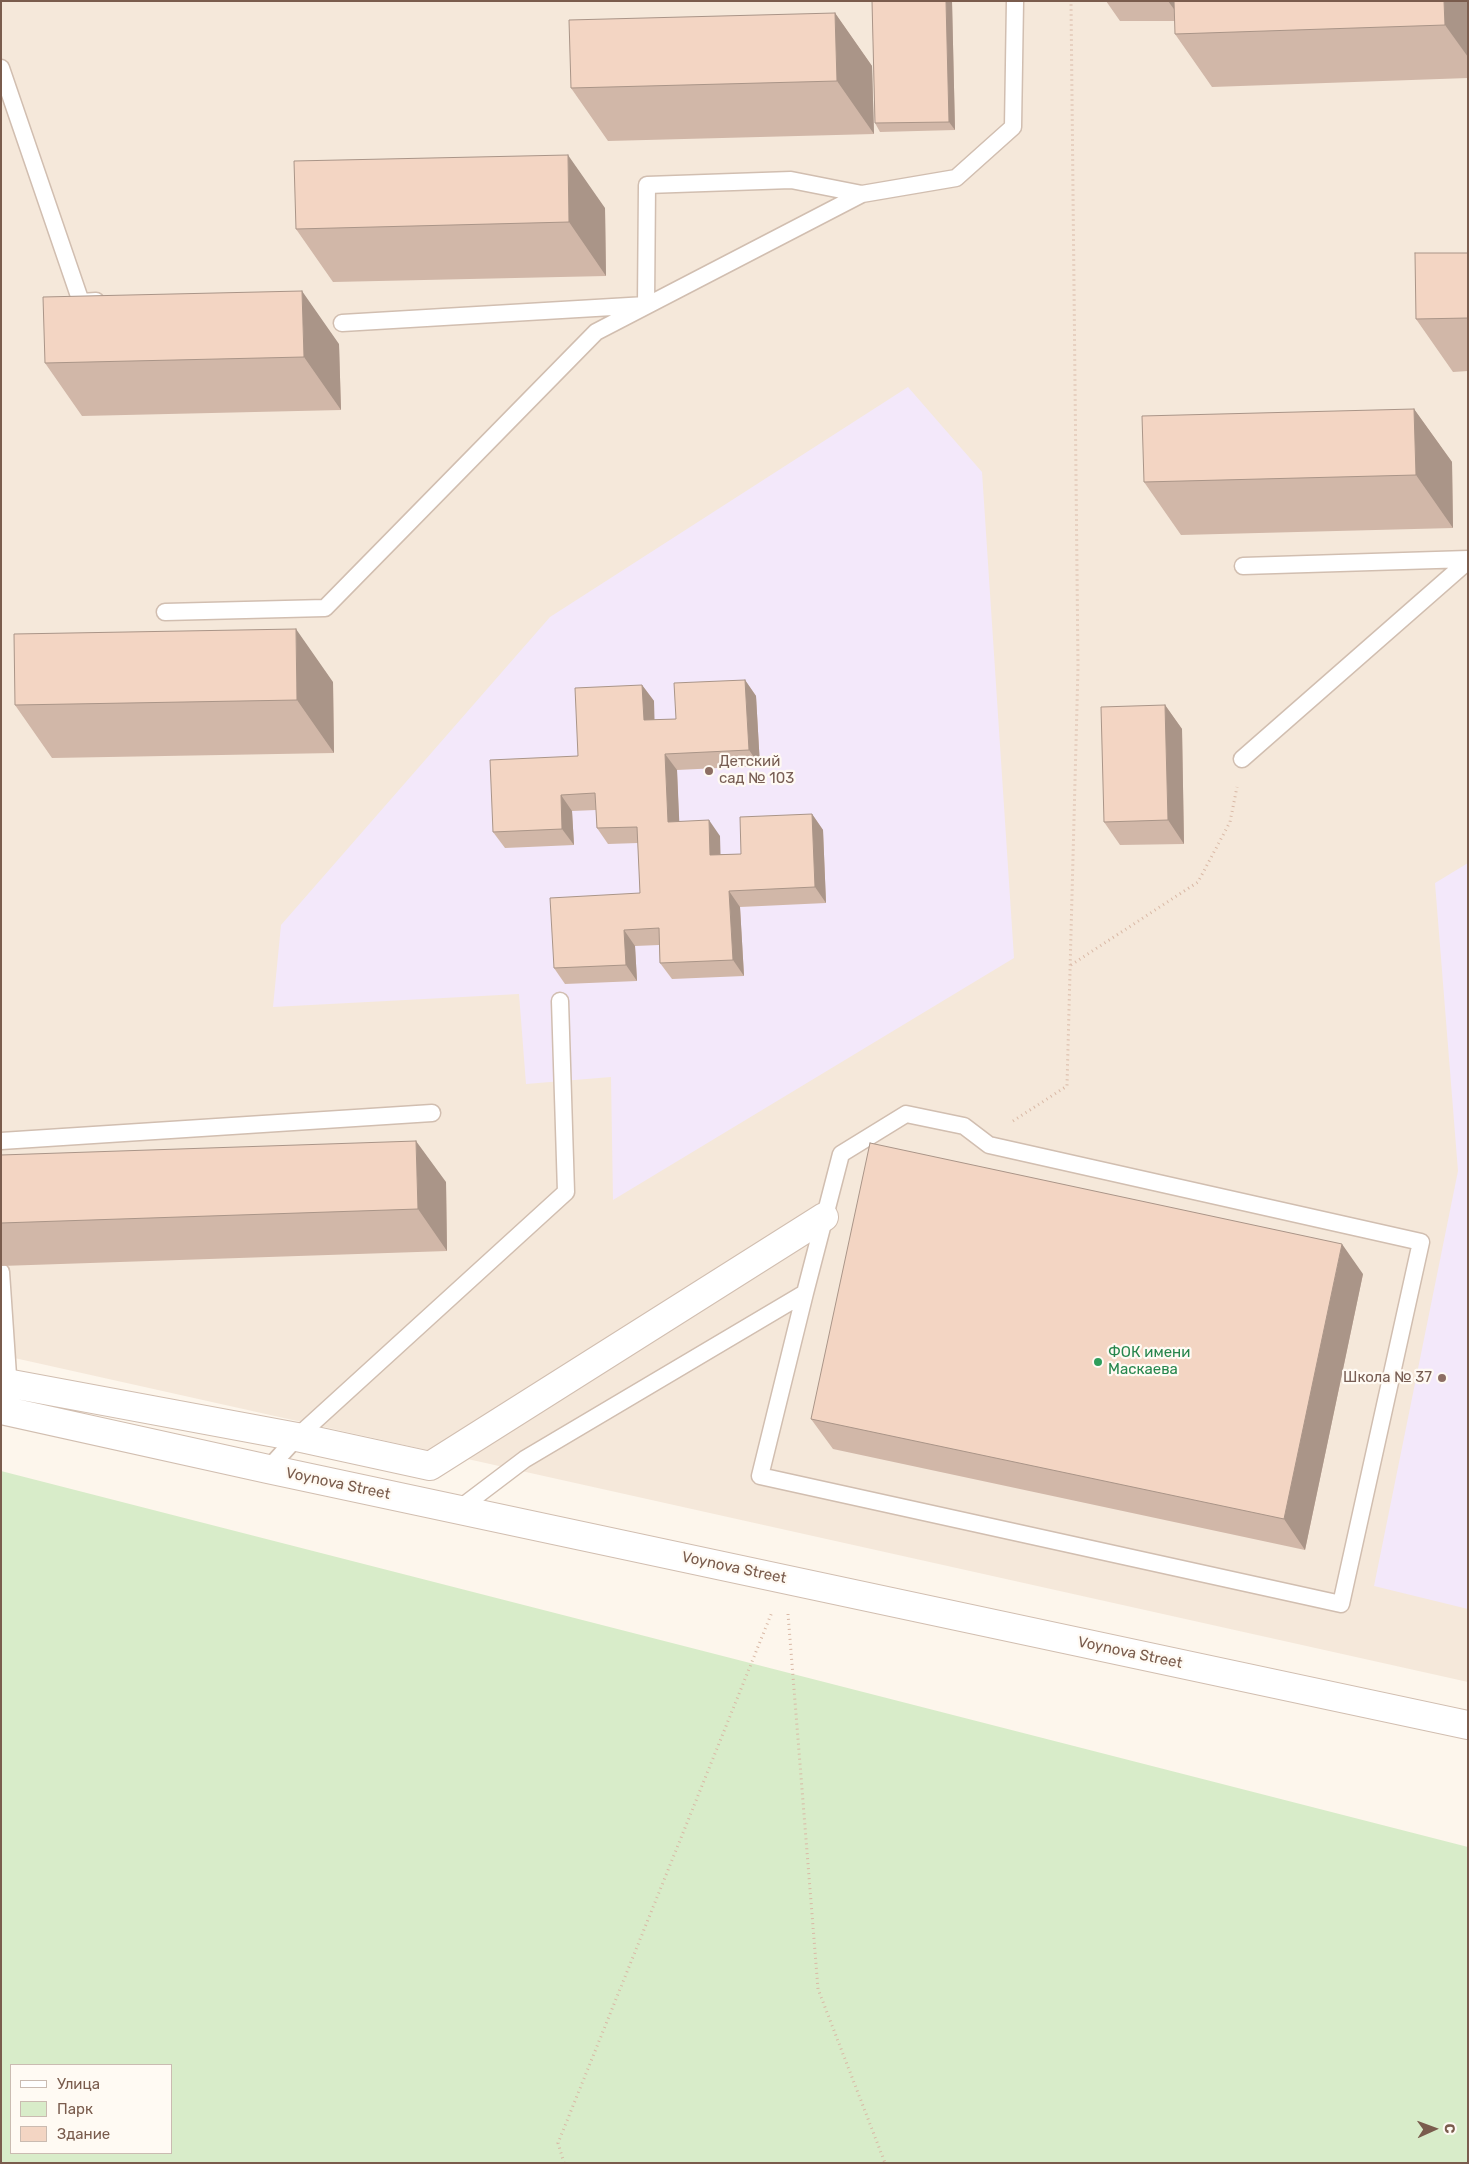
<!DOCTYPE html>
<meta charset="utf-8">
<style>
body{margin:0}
#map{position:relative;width:1469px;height:2164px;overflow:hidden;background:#fdf6ec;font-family:Rubik,sans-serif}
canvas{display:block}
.frame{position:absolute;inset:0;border:2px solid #7a5c4d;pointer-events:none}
.legend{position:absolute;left:10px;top:2064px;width:162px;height:90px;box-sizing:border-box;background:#fffaf3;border:1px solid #cabbb1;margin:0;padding:6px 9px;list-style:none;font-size:15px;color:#7a5c4d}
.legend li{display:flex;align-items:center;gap:10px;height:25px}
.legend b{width:25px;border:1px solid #cabbb1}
.north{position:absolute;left:1409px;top:2104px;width:50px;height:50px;-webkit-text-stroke:4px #fffaf3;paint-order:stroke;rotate:88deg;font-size:14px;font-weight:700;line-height:20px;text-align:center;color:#7a5c4d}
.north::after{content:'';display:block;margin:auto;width:18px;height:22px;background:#7a5c4d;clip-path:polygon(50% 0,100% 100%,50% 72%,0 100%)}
</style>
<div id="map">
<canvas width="1469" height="2164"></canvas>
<div class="frame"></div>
<ul class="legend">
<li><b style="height:6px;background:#fff"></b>Улица</li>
<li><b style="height:14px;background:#d8ecc9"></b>Парк</li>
<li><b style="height:14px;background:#f3d5c3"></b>Здание</li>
</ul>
<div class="north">С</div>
</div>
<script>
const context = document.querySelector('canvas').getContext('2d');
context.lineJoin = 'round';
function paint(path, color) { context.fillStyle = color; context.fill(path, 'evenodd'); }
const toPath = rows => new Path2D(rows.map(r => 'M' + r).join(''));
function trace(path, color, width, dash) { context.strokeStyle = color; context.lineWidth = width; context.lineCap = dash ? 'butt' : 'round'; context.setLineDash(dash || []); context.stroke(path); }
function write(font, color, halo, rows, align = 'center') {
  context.font = font + ' Rubik,sans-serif'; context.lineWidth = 4.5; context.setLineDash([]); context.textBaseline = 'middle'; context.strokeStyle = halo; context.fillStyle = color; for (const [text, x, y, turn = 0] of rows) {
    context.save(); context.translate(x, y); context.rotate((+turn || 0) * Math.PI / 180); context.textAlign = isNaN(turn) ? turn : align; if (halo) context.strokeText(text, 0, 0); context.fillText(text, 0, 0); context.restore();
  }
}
const residential = toPath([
 [1,1,1468,1,1468,1682,1,1355]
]);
const education = toPath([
 [908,387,982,472,1014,958,613,1200,611,1077,526,1084,519,994,273,1007,281,925,550,617],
 [1468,863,1468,1609,1374,1586,1458,1171,1435,883]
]);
const green = toPath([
 [1,1471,1468,1847,1468,2163,1,2163],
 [11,2065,171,2065,171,2153,11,2153]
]);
const path = toPath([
 [1071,965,1198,882,1230,822,1237,787],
 [1013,1121,1067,1086,1078,667,1071,1],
 [788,1614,818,1989,885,2163],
 [564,2163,558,2143,772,1612]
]);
const lane = toPath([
 [1,68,81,302,96,301],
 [342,323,646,305,647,185,791,180,862,194],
 [1243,566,1468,559],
 [165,612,325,608,596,332,862,194,956,178,1013,127,1015,1],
 [1242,759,1468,561],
 [1,1141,432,1113],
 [1,1272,9,1390],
 [268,1469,297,1437,566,1192,560,1001],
 [459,1509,525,1459,805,1293,841,1154,906,1114,964,1126,989,1145,1421,1242,1341,1604,760,1476,805,1293]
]);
const street = toPath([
 [1,1382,297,1437,430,1466,824,1217],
 [1,1410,268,1469,1468,1725]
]);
const wall = toPath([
 [872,1,952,1,955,130,880,132,875,123],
 [1106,1,1468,1,1468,78,1212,87,1175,34,1175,21,1120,21],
 [835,13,872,66,874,134,608,141,571,88],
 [605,208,606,276,333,282,296,229],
 [1468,253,1468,371,1453,372,1416,319],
 [339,344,341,410,82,416,45,363],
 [1414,409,1452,462,1453,528,1181,535,1144,482],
 [745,680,756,696,760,766,677,770,679,822,720,836,720,854,741,854,812,814,823,830,826,903,740,907,744,976,672,979,660,963,659,945,635,946,637,981,565,984,554,968,640,893,638,843,608,844,597,828,596,810,572,811,574,845,505,848,493,832,578,756,642,685,654,701,654,720,676,719],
 [333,682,334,753,52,758,15,705],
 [1165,705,1182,729,1184,844,1120,845,1104,822],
 [1,1155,446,1182,447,1251,1,1266],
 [1363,1274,1305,1550,833,1449,811,1419]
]);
const shadedWall = toPath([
 [946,1,952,1,955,130,949,122],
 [1168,1,1181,1,1182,20],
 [1444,1,1468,1,1468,57,1445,25],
 [835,13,872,66,874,134,837,81],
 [568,155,605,208,606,276,569,222],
 [302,291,339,344,341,410,304,357],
 [1414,409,1452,462,1453,528,1416,475],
 [296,629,333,682,334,753,297,700],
 [745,680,756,696,760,766,749,750],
 [642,685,654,701,655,737,644,720],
 [1165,705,1182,729,1184,844,1168,820],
 [665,754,677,770,680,838,668,822],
 [561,795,572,811,574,845,562,829],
 [812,814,823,830,826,903,815,887],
 [709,820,720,836,721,871,710,855],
 [729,891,740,907,744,976,733,960],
 [624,930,635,946,637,981,626,965],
 [416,1141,446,1182,447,1251,418,1209],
 [1342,1244,1363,1274,1305,1550,1284,1519]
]);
const building = toPath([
 [872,1,946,1,949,122,875,123,872,1],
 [1174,1,1444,1,1445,25,1175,34,1174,1],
 [835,13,837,81,571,88,569,20,835,13],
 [568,155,569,222,296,229,294,161,568,155],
 [1415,253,1468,253,1468,318,1416,319,1415,253],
 [302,291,304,357,45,363,43,297,302,291],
 [1414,409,1416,475,1144,482,1142,416,1414,409],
 [296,629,297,700,15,705,14,634,296,629],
 [745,680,749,750,665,754,668,822,709,820,710,855,741,854,740,817,812,814,815,887,729,891,733,960,660,963,659,928,624,930,626,965,554,968,550,898,640,893,637,827,597,828,595,793,561,795,562,829,493,832,490,760,578,756,575,688,642,685,644,720,676,719,674,683,745,680],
 [1165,705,1168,820,1104,822,1101,707,1165,705],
 [416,1141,418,1209,1,1223,1,1155,416,1141],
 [870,1143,1342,1244,1284,1519,811,1419,870,1143]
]);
const markers = [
 [709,771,5,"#8d6e63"],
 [1098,1362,5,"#2e9e5b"],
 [1442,1378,5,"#8d6e63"]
];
const educationNames = [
 ["Детский",719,762],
 ["сад № 103",719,779],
 ["Школа № 37",1432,1378,"right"]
];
const leisureNames = [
 ["ФОК имени",1108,1353],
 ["Маскаева",1108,1370]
];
const streetNames = [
 ["Voynova Street",338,1484,12],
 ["Voynova Street",734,1568,12],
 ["Voynova Street",1130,1653,12]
];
paint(residential, '#f5e8da');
paint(education, '#f3e8fa');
paint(green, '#d8ecc9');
trace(lane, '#d1beb0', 19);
trace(street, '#d1beb0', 30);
trace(path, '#d9b8a5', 3, [1, 4]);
trace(lane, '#fff', 16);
trace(street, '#fff', 28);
paint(wall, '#d1b7a8');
paint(shadedWall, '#aa9588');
paint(building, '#f3d5c3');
trace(building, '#aa9588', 1);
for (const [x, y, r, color] of markers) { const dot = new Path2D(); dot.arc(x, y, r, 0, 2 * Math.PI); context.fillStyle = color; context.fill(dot); trace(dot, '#fffaf3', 2); }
write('15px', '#785e54', '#fffaf3', educationNames, 'left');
write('15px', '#27864d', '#fffaf3', leisureNames, 'left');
write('15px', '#7a5c4d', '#fffaf3', streetNames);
</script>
